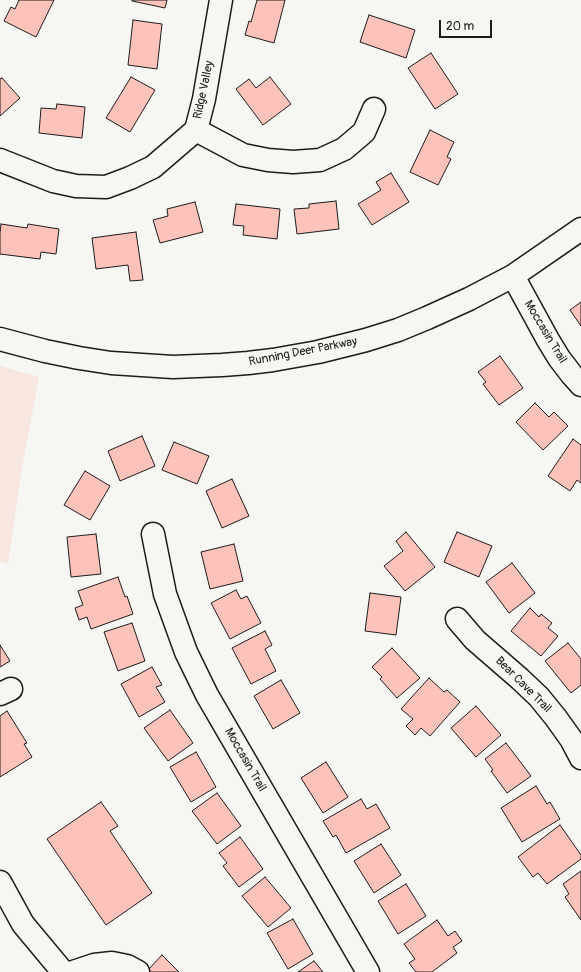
<!DOCTYPE html>
<style>
body{margin:0}
#map{position:relative;width:581px;height:972px;overflow:hidden;background:#f6f6f2;font-family:Pangolin,sans-serif}
canvas{display:block}
.scale{position:absolute;left:439px;top:20px;width:53px;height:18px;box-sizing:border-box;border:2px solid #1c1c1c;border-top:0;padding-left:5px;font-size:12px;line-height:14px;white-space:nowrap;color:#1c1c1c;-webkit-text-stroke:3px #f6f6f2;paint-order:stroke}
</style>
<div id="map">
<canvas width="581" height="972"></canvas>
<div class="scale">20 m</div>
</div>
<script>
const context = document.querySelector('canvas').getContext('2d');
context.lineJoin = 'round';
function paint(path, color) { context.fillStyle = color; context.fill(path, 'evenodd'); }
const toPath = rows => new Path2D(rows.map(r => 'M' + r).join(''));
function trace(path, color, width, dash) { context.strokeStyle = color; context.lineWidth = width; context.lineCap = dash ? 'butt' : 'round'; context.setLineDash(dash || []); context.stroke(path); }
function write(font, color, halo, rows, align = 'center') {
  context.font = font + ' Pangolin,sans-serif'; context.lineWidth = 3; context.setLineDash([]); context.textBaseline = 'middle'; context.strokeStyle = halo; context.fillStyle = color; for (const [text, x, y, turn = 0] of rows) {
    context.save(); context.translate(x, y); context.rotate((+turn || 0) * Math.PI / 180); context.textAlign = isNaN(turn) ? turn : align; if (halo) context.strokeText(text, 0, 0); context.fillText(text, 0, 0); context.restore();
  }
}
const built = toPath([
 [0,366,39,377,22,467,8,564,0,562]
]);
const building = toPath([
 [19,0,54,0,36,37,4,21,11,7,15,9,19,0],
 [132,0,167,0,165,8,132,1,132,0],
 [257,0,285,0,274,43,245,35,249,21,251,22,257,0],
 [369,15,415,30,406,58,360,42,369,15],
 [133,20,162,24,157,69,128,65,133,20],
 [431,53,458,94,435,109,408,68,431,53],
 [131,77,155,90,130,132,106,118,131,77],
 [270,77,291,104,263,125,236,89,249,79,256,88,270,77],
 [2,78,20,98,0,116,0,79,2,78],
 [57,104,85,107,82,138,39,133,41,108,56,109,57,104],
 [430,130,454,142,447,157,451,159,438,185,410,172,430,130],
 [391,173,409,202,372,225,358,204,381,190,376,182,391,173],
 [336,201,339,229,297,234,294,209,309,208,309,204,336,201],
 [195,202,203,232,160,243,153,220,168,216,167,209,195,202],
 [236,204,280,209,277,239,243,235,244,226,233,225,236,204],
 [1,224,27,228,28,224,59,229,56,254,41,252,40,259,0,254,0,233,1,224],
 [136,232,143,280,130,281,128,265,96,269,92,238,136,232],
 [581,302,581,326,570,310,581,302],
 [500,356,523,388,499,405,483,384,486,382,478,372,500,356],
 [535,403,549,417,554,412,568,426,543,450,516,422,535,403],
 [142,436,155,466,120,481,108,451,142,436],
 [573,439,581,445,581,483,577,480,570,491,548,476,573,439],
 [174,442,209,456,197,484,162,470,174,442],
 [85,471,110,486,90,520,64,505,85,471],
 [232,479,249,516,222,528,206,491,232,479],
 [406,532,435,567,405,591,384,566,403,551,396,541,406,532],
 [457,532,492,546,479,577,444,562,457,532],
 [96,534,101,574,71,577,67,537,96,534],
 [234,544,243,581,210,589,201,552,234,544],
 [512,563,535,593,509,613,486,582,512,563],
 [118,577,125,597,127,596,133,614,91,629,87,617,79,620,75,608,83,605,78,591,118,577],
 [236,590,241,599,247,596,261,623,230,639,211,603,236,590],
 [370,593,401,597,396,635,365,631,370,593],
 [530,608,539,617,541,614,552,623,548,628,558,636,541,656,511,631,530,608],
 [132,623,145,661,118,671,104,632,132,623],
 [265,631,272,645,265,649,276,671,251,684,232,648,265,631],
 [568,643,581,659,581,685,571,693,545,661,568,643],
 [0,645,10,661,0,667,0,645],
 [392,648,420,678,397,698,380,679,382,677,372,667,392,648],
 [152,667,162,685,156,687,165,702,139,717,121,684,152,667],
 [429,678,444,692,447,690,460,702,430,736,421,728,415,735,406,726,413,719,401,709,429,678],
 [281,680,300,713,273,729,254,696,281,680],
 [476,706,501,735,476,757,451,728,476,706],
 [170,710,193,743,168,761,144,728,170,710],
 [7,711,27,743,24,744,32,757,0,777,0,716,7,711],
 [506,743,531,776,507,793,491,771,493,770,485,759,506,743],
 [196,752,216,787,191,802,170,767,196,752],
 [326,762,348,797,323,813,301,778,326,762],
 [536,786,547,804,550,802,560,819,522,842,501,808,536,786],
 [217,793,241,826,217,844,192,811,217,793],
 [361,799,367,809,376,804,390,828,346,853,336,835,333,837,323,821,361,799],
 [101,802,118,826,110,831,152,893,106,925,47,839,101,802],
 [560,825,581,855,581,859,547,884,538,873,533,877,518,857,560,825],
 [240,837,263,869,239,887,223,866,227,863,219,853,240,837],
 [381,844,401,875,374,893,354,861,381,844],
 [581,871,581,920,565,897,569,894,563,884,581,871],
 [265,877,291,908,268,927,242,896,265,877],
 [406,884,426,916,398,934,378,901,406,884],
 [293,919,313,954,288,969,267,933,293,919],
 [437,920,448,936,455,931,462,941,453,947,457,953,432,972,416,972,409,963,415,959,404,944,437,920],
 [162,955,179,972,151,972,148,970,162,955],
 [314,961,323,972,298,972,314,961]
]);
const minor = toPath([
 [196,130,243,155,268,160,293,162,320,160,344,149,364,132,374,109],
 [0,160,53,181,76,186,106,187,130,178,153,167,196,130,204,99,221,0],
 [513,276,548,340,559,358,572,375,581,385],
 [0,339,45,351,79,358,111,363,173,367,222,365,248,363,273,360,318,352,366,340,398,330,427,318,469,299,513,276,581,229],
 [153,534,165,594,186,652,207,695,368,972],
 [457,619,475,640,520,679,539,697,556,718,571,739,581,758],
 [0,694,11,689],
 [0,882,23,924,63,972],
 [73,972,94,965,112,963,127,966,138,972]
]);
const streetNames = [
 ["Ridge Valley",204,90,-78],
 ["Moccasin Trail",545,332,59],
 ["Running Deer Parkway",303,352,-11],
 ["Bear Cave Trail",523,685,45],
 ["Moccasin Trail",245,760,60]
];
paint(built, '#f8e6e1');
paint(building, '#fdc2b9');
trace(building, '#1c1c1c', 1);
trace(minor, '#1c1c1c', 25);
trace(minor, '#f6f6f2', 22);
write('12px', '#1c1c1c', '#f6f6f2', streetNames);
</script>
